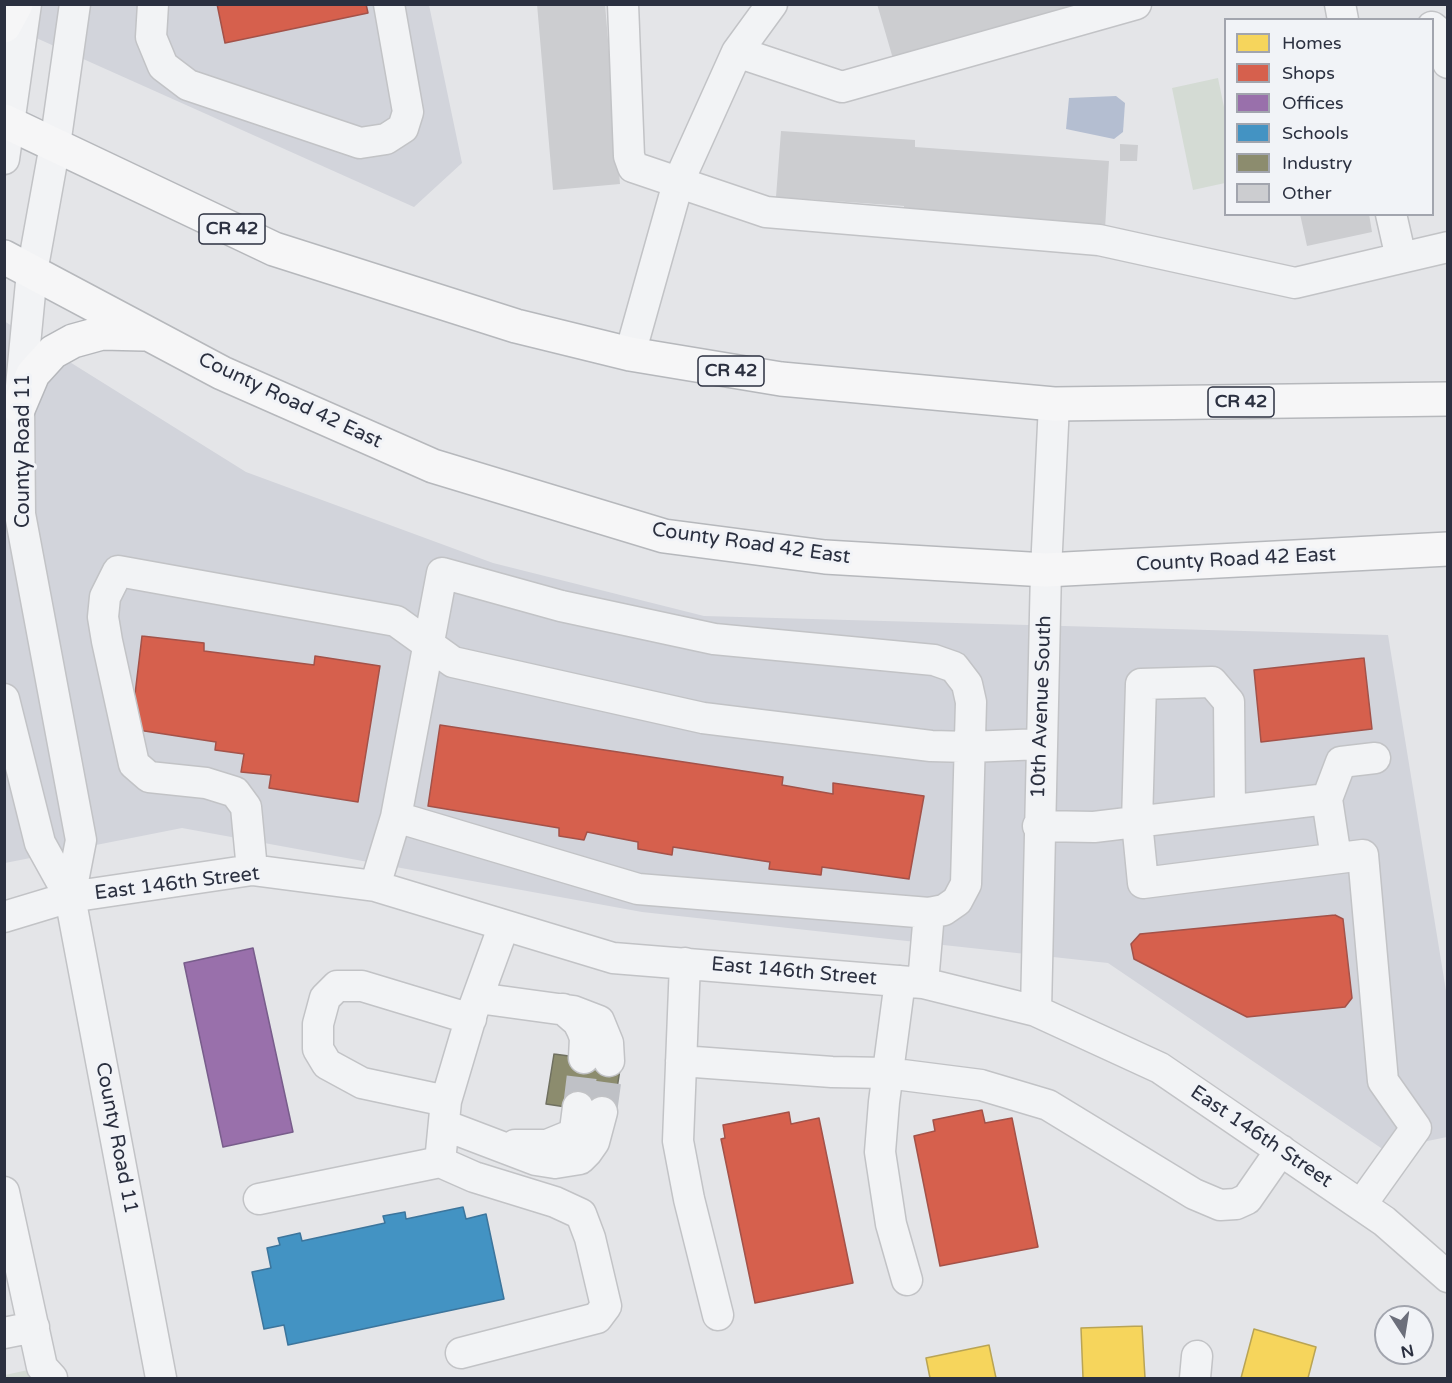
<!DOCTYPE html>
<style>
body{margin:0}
#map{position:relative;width:1452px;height:1383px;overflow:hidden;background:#e4e5e8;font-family:"Varela Round",sans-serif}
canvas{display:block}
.frame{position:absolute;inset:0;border:6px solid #2b3040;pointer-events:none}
.legend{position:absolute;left:1224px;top:18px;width:210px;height:198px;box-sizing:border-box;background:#f1f3f7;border:2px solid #a2a5ae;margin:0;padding:8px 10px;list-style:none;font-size:18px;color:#2b3040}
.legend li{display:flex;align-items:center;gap:12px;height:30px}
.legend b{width:30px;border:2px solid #a2a5ae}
.north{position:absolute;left:1374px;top:1305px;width:60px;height:60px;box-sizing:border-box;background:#f1f3f7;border:2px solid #a2a5ae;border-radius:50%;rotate:168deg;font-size:16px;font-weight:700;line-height:24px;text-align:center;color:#2b3040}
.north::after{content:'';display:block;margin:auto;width:21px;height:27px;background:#6c6f7b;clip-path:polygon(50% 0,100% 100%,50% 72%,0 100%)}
</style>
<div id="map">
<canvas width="1452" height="1383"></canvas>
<div class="frame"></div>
<ul class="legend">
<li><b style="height:16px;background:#f6d55c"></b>Homes</li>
<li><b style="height:16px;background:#d6604d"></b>Shops</li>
<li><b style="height:16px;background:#9970ab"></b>Offices</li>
<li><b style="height:16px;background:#4393c3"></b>Schools</li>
<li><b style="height:16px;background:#8c8c6e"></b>Industry</li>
<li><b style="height:16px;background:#cccdd0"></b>Other</li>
</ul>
<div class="north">N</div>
</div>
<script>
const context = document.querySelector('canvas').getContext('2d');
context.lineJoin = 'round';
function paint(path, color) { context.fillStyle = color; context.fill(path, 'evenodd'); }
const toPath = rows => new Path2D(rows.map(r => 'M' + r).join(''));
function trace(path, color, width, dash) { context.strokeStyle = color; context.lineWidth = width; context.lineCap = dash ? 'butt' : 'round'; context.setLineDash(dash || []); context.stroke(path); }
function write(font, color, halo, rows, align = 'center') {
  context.font = font + ' "Varela Round",sans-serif'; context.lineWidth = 6; context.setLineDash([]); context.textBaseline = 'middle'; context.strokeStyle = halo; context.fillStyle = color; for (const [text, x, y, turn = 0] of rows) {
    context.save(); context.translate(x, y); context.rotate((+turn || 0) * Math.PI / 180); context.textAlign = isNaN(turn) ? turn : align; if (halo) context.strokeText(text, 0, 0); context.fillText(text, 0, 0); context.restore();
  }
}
const built = toPath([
 [5,4,429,5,462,163,414,207,5,24],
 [4,321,246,472,493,563,704,616,1388,635,1447,997,1447,1137,1384,1150,1108,963,642,912,182,828,5,863]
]);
const green = toPath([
 [1218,78,1225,112,1225,183,1193,190,1172,88],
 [42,1367,52,1378,5,1378,5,1375]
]);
const water = toPath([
 [1116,96,1125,103,1123,132,1114,139,1066,129,1069,98]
]);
const homes = toPath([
 [1142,1326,1145,1378,1083,1378,1081,1328,1142,1326],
 [1254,1329,1316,1347,1308,1378,1241,1378,1254,1329],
 [989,1345,996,1378,930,1378,926,1358,989,1345]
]);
const shops = toPath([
 [217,4,366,4,368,13,225,43,217,4],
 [142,636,204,643,204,651,314,665,315,656,380,666,358,802,269,788,271,775,241,772,244,754,215,750,216,742,138,730,133,711,142,636],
 [1364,658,1372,729,1261,742,1254,670,1364,658],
 [440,725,783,777,782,785,833,794,833,783,924,796,909,879,822,867,821,875,769,869,770,862,673,847,672,855,638,849,638,842,587,832,584,840,559,836,559,828,428,806,440,725],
 [1335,915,1343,919,1352,998,1345,1007,1247,1017,1134,959,1131,944,1140,934,1335,915],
 [982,1110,985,1123,1012,1118,1038,1247,940,1266,914,1136,935,1131,933,1120,982,1110],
 [789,1112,791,1124,819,1118,853,1283,755,1303,721,1139,725,1138,723,1125,789,1112]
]);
const offices = toPath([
 [253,948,293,1132,223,1147,184,963,253,948]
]);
const schools = toPath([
 [463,1207,466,1219,486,1214,504,1299,288,1345,284,1325,264,1329,252,1272,271,1268,267,1248,280,1245,278,1238,300,1233,302,1241,385,1223,383,1216,405,1212,406,1219,463,1207]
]);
const industry = toPath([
 [554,1054,621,1063,613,1114,546,1104,554,1054]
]);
const building = toPath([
 [537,4,605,4,620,184,553,190],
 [877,4,1081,4,896,69],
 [781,131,915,140,915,147,1109,161,1105,229,904,215,904,206,776,197],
 [1120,144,1138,145,1137,161,1120,161],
 [1300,214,1369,214,1372,232,1307,246]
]);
const minorTunnel = toPath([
 [578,1107,584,1058],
 [602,1112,609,1061]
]);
const minor = toPath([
 [153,4,151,37,163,66,188,85,360,143,386,139,403,128,408,112,389,4],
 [623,4,629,156,633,167,766,212,1099,240,1295,283,1401,258,1391,214],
 [1340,4,1343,20],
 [1432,27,1442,35,1448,63],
 [737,52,772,4],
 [4,159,26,4],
 [1401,258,1448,247],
 [630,354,678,183,737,52,842,87,1136,4],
 [4,699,40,843,70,897,161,1378],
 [1327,799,1341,762,1375,758],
 [1230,810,1229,702,1212,682,1141,684,1137,822,1143,883,1363,855,1383,1081,1416,1128,1361,1205],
 [1038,826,1094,827,1327,799,1336,858],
 [252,870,246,807,235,792,206,783,149,777,134,764,107,641,103,617,105,597,118,571,396,621,453,662,703,718,931,746,970,747,1041,744],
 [375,886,396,817,442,573,561,606,714,639,934,660,954,667,967,684,971,702,966,884,957,901,944,910,929,913,638,889,396,817],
 [70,897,81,840,20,514,19,407,32,272,55,145,75,4],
 [4,917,70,897,252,870,375,886,613,958,923,983,1036,1011,1160,1068,1384,1221,1448,1277],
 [685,963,678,1141,689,1199,718,1315],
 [900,981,884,1102,880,1152,891,1224,907,1280],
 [923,983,929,913],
 [478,998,573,1011,599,1021,608,1043,609,1061],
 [563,1009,578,1022,582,1030,585,1038,584,1058],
 [1036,1011,1046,570,1054,404],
 [681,1061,832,1072,887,1073,981,1085,1048,1105,1194,1194,1220,1205,1236,1204,1247,1199,1281,1150],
 [446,1101,362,1083,327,1064,318,1049,318,1024,325,998,337,986,362,986,471,1019],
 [444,1125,536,1160,555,1163,580,1159,587,1152,594,1142,602,1112],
 [515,1145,547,1145,569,1136,575,1130,578,1107],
 [4,1192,42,1367,52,1378],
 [259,1199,440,1162],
 [4,1333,34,1327],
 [461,1353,597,1318,606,1306,590,1238,581,1214,555,1202,474,1177,440,1162,446,1101,473,1010,504,925],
 [1195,1378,1197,1356]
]);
const highway = toPath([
 [4,26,16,4],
 [4,121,274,249,516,326,630,354,781,379,1054,404,1448,399],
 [4,257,222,373,433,466,664,536,825,557,1046,570,1448,549],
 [19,407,33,374,53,352,73,341,102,333,144,334]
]);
const shields = [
 [232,229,66],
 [731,371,66],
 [1241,402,66]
];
const shieldNames = [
 ["CR 42",232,229],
 ["CR 42",731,371],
 ["CR 42",1241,402]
];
const streetNames = [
 ["County Road 42 East",290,401,25],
 ["County Road 11",24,451,-90],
 ["County Road 42 East",751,544,8],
 ["County Road 42 East",1236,560,-3],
 ["10th Avenue South",1042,707,-88],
 ["East 146th Street",177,884,-7],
 ["East 146th Street",794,972,5],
 ["East 146th Street",1261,1137,34],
 ["County Road 11",116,1138,79]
];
paint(built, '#d2d4db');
paint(green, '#d4dbd4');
paint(water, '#b4bed1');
paint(homes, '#f6d55c');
trace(homes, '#b9a454', 1.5);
paint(shops, '#d6604d');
trace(shops, '#a35249', 1.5);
paint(offices, '#9970ab');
trace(offices, '#785d8b', 1.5);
paint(schools, '#4393c3');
trace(schools, '#3c759c', 1.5);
paint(industry, '#8c8c6e');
trace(industry, '#6f7060', 1.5);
paint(building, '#cccdd0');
trace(minorTunnel, '#bfc1c6', 30, [30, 15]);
trace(minor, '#c2c3c6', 33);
trace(highway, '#b6b8bc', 36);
trace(minor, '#f2f3f5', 30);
trace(highway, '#f6f6f7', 33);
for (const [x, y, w] of shields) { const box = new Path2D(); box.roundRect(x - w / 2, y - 15, w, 30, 4.5); context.fillStyle = '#f1f3f7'; context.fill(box); trace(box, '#2b3040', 1.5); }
write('bold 18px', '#2b3040', null, shieldNames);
write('20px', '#2b3040', '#f1f3f7', streetNames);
</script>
